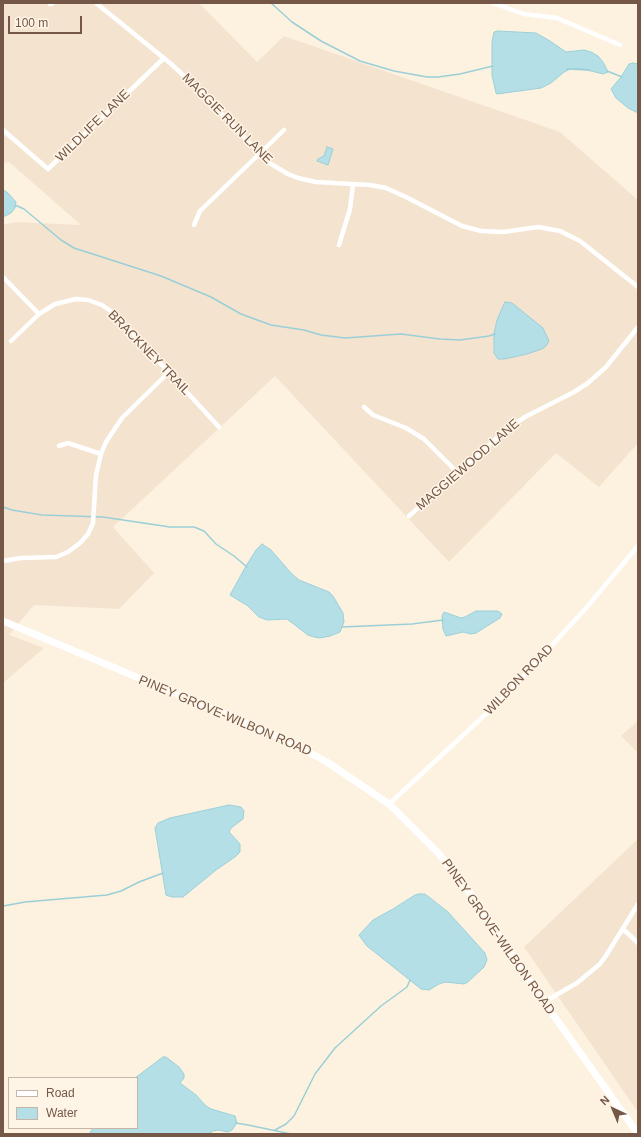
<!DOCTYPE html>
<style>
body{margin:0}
#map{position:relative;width:641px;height:1137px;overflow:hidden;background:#fdf2e0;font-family:Arial,sans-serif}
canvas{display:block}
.frame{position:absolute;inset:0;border:4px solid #745747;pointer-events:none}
.legend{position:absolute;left:8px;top:1077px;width:130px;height:52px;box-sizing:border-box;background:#fff5e7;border:1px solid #c7b6a7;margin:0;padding:5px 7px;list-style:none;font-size:12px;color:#745747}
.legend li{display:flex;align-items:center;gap:8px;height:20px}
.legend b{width:20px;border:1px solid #c7b6a7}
.north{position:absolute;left:593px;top:1089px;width:40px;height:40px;-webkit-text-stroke:3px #fff5e7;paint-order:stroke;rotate:316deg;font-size:11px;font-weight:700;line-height:16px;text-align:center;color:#745747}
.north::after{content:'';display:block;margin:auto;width:14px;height:18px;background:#745747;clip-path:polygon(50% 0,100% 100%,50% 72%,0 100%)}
.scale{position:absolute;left:8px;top:16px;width:74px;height:18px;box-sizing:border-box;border:2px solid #745747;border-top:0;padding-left:5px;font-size:12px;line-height:14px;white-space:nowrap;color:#745747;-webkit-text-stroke:3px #fff5e7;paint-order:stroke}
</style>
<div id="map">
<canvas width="641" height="1137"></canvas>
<div class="frame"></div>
<ul class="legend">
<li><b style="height:5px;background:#fff"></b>Road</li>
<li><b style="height:11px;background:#b5dfe6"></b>Water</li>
</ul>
<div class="north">N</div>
<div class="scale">100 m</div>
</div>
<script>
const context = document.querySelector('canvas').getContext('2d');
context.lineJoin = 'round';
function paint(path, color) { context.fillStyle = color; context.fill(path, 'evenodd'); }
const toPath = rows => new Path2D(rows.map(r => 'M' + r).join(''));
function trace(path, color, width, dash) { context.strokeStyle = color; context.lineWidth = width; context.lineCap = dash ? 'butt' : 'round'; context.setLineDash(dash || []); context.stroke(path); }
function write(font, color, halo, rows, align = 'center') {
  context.font = font + ' Arial,sans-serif'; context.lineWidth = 3; context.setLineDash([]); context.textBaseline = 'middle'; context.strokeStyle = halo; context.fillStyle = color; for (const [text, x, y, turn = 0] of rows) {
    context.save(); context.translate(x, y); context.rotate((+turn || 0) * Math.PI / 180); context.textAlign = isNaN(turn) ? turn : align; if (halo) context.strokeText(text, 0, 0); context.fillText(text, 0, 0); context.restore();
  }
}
const residential = toPath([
 [3,3,199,3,257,62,284,36,560,132,638,200,638,443,599,487,556,453,449,562,275,376,113,527,154,573,119,609,34,605,9,635,44,648,3,683,3,225,16,222,81,225,9,162,3,163],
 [638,721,638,753,621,736],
 [638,839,638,1112,524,947]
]);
const water = toPath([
 [498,31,536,33,550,41,566,52,584,50,591,52,598,56,603,62,608,72,603,74,583,69,570,69,564,72,551,83,541,88,497,94,496,93,492,75,492,42,494,32,498,31],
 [633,63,638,64,638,113,628,108,616,98,611,89,621,77,629,64,633,63],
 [327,147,333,149,328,165,317,161,318,159,324,156,327,147],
 [3,190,7,192,16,202,15,208,11,213,3,217,3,190],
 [505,302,512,303,543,328,549,341,546,346,542,349,527,354,505,359,498,359,494,353,494,334,497,320,505,302],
 [262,544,271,550,291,573,299,580,329,592,333,596,343,613,344,622,340,632,330,636,320,638,314,637,308,635,287,619,267,620,259,617,248,606,230,595,246,566,256,550,262,544],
 [476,611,498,611,502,614,500,618,476,633,471,634,463,632,446,636,443,629,442,616,444,612,461,618,465,617,476,611],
 [229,805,241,807,244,811,243,819,231,828,229,832,240,844,240,852,235,857,216,870,183,897,172,897,166,895,155,828,158,823,170,818,229,805],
 [419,894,425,894,448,912,485,953,487,960,484,967,468,982,464,984,445,982,439,984,429,990,421,989,367,946,361,938,359,935,373,920,393,909,415,895,419,894],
 [163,1057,166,1057,179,1067,184,1074,184,1078,180,1083,196,1095,206,1106,211,1109,235,1116,237,1123,232,1130,228,1132,218,1130,213,1131,208,1134,89,1134,93,1128,137,1128,137,1078,135,1078,163,1057]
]);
const stream = toPath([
 [271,3,292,22,321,41,360,61,394,71,427,77,438,77,460,74,493,66],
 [567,69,589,70],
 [607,71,622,77],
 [15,205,24,209,61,240,74,248,161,276,211,297,241,314,271,325,304,330,321,335,345,338,401,334,440,339,460,340,489,336,495,334],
 [3,507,12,510,42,515,103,517,170,527,194,527,204,531,216,544,234,556,247,567],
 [342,627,412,624,443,620],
 [3,906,25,902,107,895,121,891,139,882,163,873],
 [236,1123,248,1125,291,1134],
 [275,1130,286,1124,294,1116,315,1074,335,1048,381,1006,407,987,410,980]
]);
const street = toPath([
 [96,3,170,63,194,85,268,162,288,174,298,178,316,182,370,185,386,188,406,197,462,226,481,231,503,232,538,227,560,231,580,241,638,287],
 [493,3,524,14,557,18,620,45],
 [50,4,53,3],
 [3,130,48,169,164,58],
 [194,225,200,211,284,130],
 [339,245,350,209,353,184],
 [3,277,39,314],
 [11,341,39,314,55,304,76,299,88,300,102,305,115,314,219,427],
 [364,407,373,415,406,428,424,439,458,473],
 [59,446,68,443,101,454],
 [409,516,508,428,525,417,574,392,588,383,606,367,638,327],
 [3,561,21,558,56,557,68,552,80,543,88,534,93,523,96,475,101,454,106,442,122,418,169,372],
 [389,804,487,713,519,681,587,607,638,546],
 [623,929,638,943],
 [544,1002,577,983,600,964,607,954,638,904]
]);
const secondary = toPath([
 [3,621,282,738,327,762,389,804,439,854,465,886,544,1002,638,1134]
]);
const streetNames = [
 ["MAGGIE RUN LANE",227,119,45],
 ["WILDLIFE LANE",93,126,-44],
 ["BRACKNEY TRAIL",149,353,46],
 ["MAGGIEWOOD LANE",468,465,-41],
 ["WILBON ROAD",519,680,-46],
 ["PINEY GROVE-WILBON ROAD",225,716,23],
 ["PINEY GROVE-WILBON ROAD",498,937,55]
];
paint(residential, '#f4e3ce');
paint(water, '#b5dfe6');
trace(water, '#9bcfd8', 1);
trace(stream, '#9bcfd8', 1.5);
trace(street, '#fff', 4.5);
trace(secondary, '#fff', 7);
write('13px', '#745747', '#fff5e7', streetNames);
</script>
